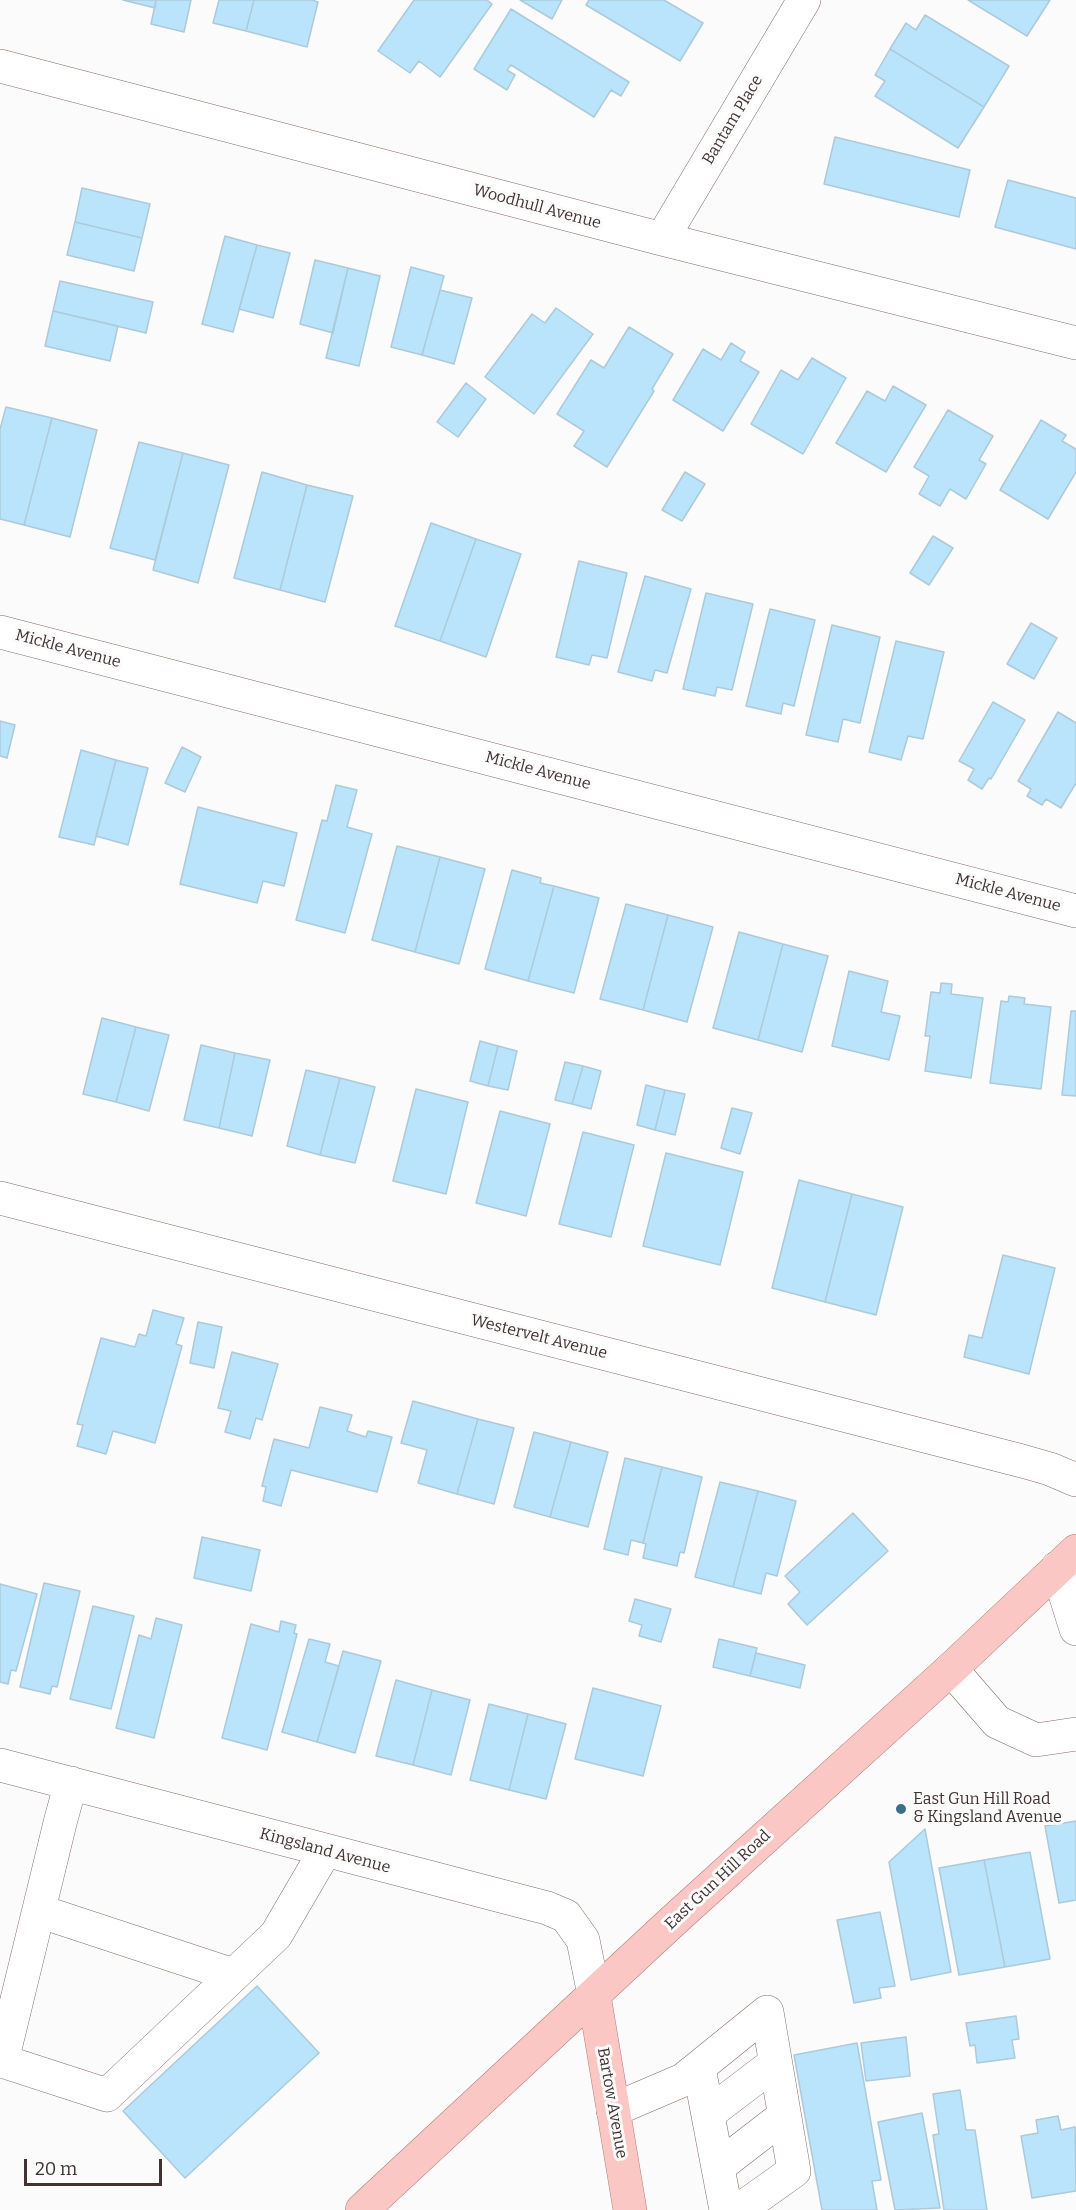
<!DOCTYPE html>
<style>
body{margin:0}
#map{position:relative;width:1076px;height:2210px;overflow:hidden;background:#fbfbfb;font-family:Bitter,serif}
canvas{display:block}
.scale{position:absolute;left:24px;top:2159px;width:138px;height:27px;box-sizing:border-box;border:3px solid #413332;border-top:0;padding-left:8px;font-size:18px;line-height:21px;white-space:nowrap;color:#413332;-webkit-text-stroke:4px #fbfbfb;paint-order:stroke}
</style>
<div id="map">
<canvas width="1076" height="2210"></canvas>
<div class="scale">20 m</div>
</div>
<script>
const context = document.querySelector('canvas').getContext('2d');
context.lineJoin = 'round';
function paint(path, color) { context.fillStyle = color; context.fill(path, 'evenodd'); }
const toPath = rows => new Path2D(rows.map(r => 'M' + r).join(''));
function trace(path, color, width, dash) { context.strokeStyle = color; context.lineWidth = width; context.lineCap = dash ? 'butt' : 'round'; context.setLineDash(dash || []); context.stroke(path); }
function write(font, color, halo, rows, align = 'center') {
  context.font = font + ' Bitter,serif'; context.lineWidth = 6; context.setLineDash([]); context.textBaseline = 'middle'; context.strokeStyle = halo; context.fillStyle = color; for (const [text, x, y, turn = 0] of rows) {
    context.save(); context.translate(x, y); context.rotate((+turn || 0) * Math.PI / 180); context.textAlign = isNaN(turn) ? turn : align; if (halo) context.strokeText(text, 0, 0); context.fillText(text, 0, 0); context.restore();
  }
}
const building = toPath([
 [123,0,156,0,155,8,123,0],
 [156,0,191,0,184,32,151,24,156,0],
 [219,0,254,0,246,31,213,23,219,0],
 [254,0,312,0,318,2,307,47,246,31,254,0],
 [414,0,487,0,492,4,440,77,419,61,410,73,378,51,414,0],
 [520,0,562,0,552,19,520,0],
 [589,0,664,0,703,23,680,61,586,5,589,0],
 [968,0,1050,0,1027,36,968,0],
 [511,9,629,82,621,96,611,90,594,117,511,65,507,70,515,75,507,90,474,69,511,9],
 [925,15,1009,66,984,107,890,49,906,23,916,30,925,15],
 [890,49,984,107,958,148,875,96,885,81,875,75,890,49],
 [835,137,970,170,959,217,824,184,835,137],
 [1008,180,1076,198,1076,249,995,227,1008,180],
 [82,188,150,204,142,238,75,222,82,188],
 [75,222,142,238,134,271,67,255,75,222],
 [225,236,257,245,233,332,202,324,225,236],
 [257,245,290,253,273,318,239,309,257,245],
 [315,260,348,268,333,333,300,324,315,260],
 [411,267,444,276,422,355,391,347,411,267],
 [348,268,380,276,359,366,326,358,348,268],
 [60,281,153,302,146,333,53,311,60,281],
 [440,290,472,298,454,364,422,355,440,290],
 [556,308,593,334,534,414,485,377,532,314,545,323,556,308],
 [53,311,118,326,110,361,45,346,53,311],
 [629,327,673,354,652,389,654,391,607,467,574,446,584,431,557,414,591,360,604,368,629,327],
 [731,343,745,352,740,361,759,372,723,431,673,400,703,349,721,360,731,343],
 [812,358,846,378,803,454,751,424,781,370,798,380,812,358],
 [466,383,486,399,458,437,437,422,466,383],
 [893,386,926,405,886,472,836,443,867,391,885,401,893,386],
 [6,407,52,418,24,525,0,519,0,429,6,407],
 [948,410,993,436,979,460,986,464,966,499,950,489,940,506,919,494,929,476,914,467,948,410],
 [52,418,97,430,70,537,24,525,52,418],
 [1041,420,1066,435,1062,441,1076,449,1076,472,1048,519,1000,490,1041,420],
 [139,442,183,453,155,560,110,548,139,442],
 [183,453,229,465,198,583,153,570,183,453],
 [262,472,307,485,280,590,234,578,262,472],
 [685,472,705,484,682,521,662,510,685,472],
 [307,485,353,496,325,602,280,590,307,485],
 [431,523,476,539,440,641,395,626,431,523],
 [933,536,953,548,929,585,910,573,933,536],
 [476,539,521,554,486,657,440,641,476,539],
 [579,561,627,573,607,658,592,655,589,665,556,657,579,561],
 [645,576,691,589,667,673,655,670,652,681,618,672,645,576],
 [706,593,753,604,732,690,717,687,715,696,683,689,706,593],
 [770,609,815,620,794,706,783,703,781,714,746,706,770,609],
 [1031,623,1057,638,1034,679,1007,664,1031,623],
 [832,625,880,637,860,723,843,719,838,742,806,735,832,625],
 [896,641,944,652,923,739,908,736,901,760,869,752,896,641],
 [993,702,1025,720,991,779,989,778,982,789,968,780,974,769,959,761,993,702],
 [1058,712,1076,723,1076,783,1061,808,1046,799,1042,805,1027,796,1031,789,1018,781,1058,712],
 [0,721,15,725,7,758,0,756,0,721],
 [182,747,201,757,185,792,165,783,182,747],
 [81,750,116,760,94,845,59,837,81,750],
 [116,760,148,768,128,845,96,836,116,760],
 [336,785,357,790,347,827,372,834,345,933,296,920,322,820,327,821,336,785],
 [198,807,297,833,284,886,263,881,257,903,180,884,198,807],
 [397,846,440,857,415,952,372,940,397,846],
 [440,857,485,869,459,964,415,952,440,857],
 [512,870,541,878,540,883,554,886,528,981,485,969,512,870],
 [554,886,599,898,574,993,528,981,554,886],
 [626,904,668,915,643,1010,600,999,626,904],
 [668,915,713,927,687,1022,643,1010,668,915],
 [739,932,783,944,758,1040,713,1028,739,932],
 [783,944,828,956,802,1052,758,1040,783,944],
 [849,971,888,981,881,1012,900,1016,889,1060,832,1046,849,971],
 [941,983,952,984,951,994,983,998,971,1078,925,1071,930,1036,925,1036,931,992,940,993,941,983],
 [1009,996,1025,998,1024,1004,1051,1007,1041,1089,990,1083,1001,1001,1008,1002,1009,996],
 [1071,1011,1076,1011,1076,1096,1062,1095,1071,1011],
 [102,1018,136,1027,116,1102,83,1094,102,1018],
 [136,1027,169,1035,149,1111,116,1102,136,1027],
 [480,1041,498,1046,488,1086,470,1081,480,1041],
 [201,1045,235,1053,219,1128,184,1120,201,1045],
 [498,1046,517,1051,508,1090,488,1086,498,1046],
 [235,1053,270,1060,252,1136,219,1128,235,1053],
 [565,1062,583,1066,572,1104,555,1100,565,1062],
 [583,1066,601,1071,591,1109,572,1104,583,1066],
 [306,1070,340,1078,320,1155,287,1146,306,1070],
 [340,1078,375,1087,355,1163,320,1155,340,1078],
 [646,1085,665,1090,655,1130,637,1125,646,1085],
 [416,1089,468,1102,446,1194,393,1181,416,1089],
 [665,1090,685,1094,675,1135,655,1130,665,1090],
 [732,1108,752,1113,740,1154,721,1148,732,1108],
 [500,1111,550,1124,526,1216,476,1203,500,1111],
 [583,1132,634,1145,611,1237,559,1224,583,1132],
 [666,1153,743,1172,720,1265,643,1246,666,1153],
 [799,1180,852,1194,825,1302,772,1288,799,1180],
 [852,1194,903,1207,876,1315,825,1302,852,1194],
 [1003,1255,1055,1268,1029,1374,964,1357,969,1335,982,1338,1003,1255],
 [153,1310,184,1318,176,1344,182,1346,155,1443,113,1431,106,1454,77,1446,83,1425,77,1424,101,1338,135,1347,139,1334,146,1336,153,1310],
 [198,1322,222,1327,214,1368,190,1363,198,1322],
 [232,1352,278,1364,262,1420,256,1418,250,1439,225,1432,231,1411,218,1408,232,1352],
 [413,1401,478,1419,457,1494,418,1483,427,1450,401,1443,413,1401],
 [320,1407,352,1415,347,1431,366,1437,368,1431,392,1437,377,1492,291,1470,281,1506,263,1501,266,1487,262,1486,274,1439,309,1448,320,1407],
 [478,1419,514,1428,494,1504,457,1494,478,1419],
 [534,1432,571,1442,550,1517,514,1507,534,1432],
 [571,1442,608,1452,588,1527,550,1517,571,1442],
 [625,1458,662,1467,643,1543,631,1540,628,1555,604,1549,625,1458],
 [662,1467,702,1477,684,1553,680,1552,677,1566,643,1558,646,1544,643,1543,662,1467],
 [720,1482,758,1491,733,1587,695,1577,720,1482],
 [758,1491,796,1501,777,1576,766,1573,761,1594,733,1587,758,1491],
 [853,1513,888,1551,807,1625,788,1604,800,1592,785,1576,853,1513],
 [202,1537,260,1550,251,1591,194,1578,202,1537],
 [44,1583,80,1591,57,1687,52,1686,50,1694,20,1687,44,1583],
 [0,1584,37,1594,16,1671,11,1670,8,1684,0,1682,0,1584],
 [635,1599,671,1609,661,1642,639,1636,642,1625,629,1621,635,1599],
 [93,1606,134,1616,111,1709,70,1699,93,1606],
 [156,1618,182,1625,154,1738,116,1728,139,1635,151,1639,156,1618],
 [281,1621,296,1625,294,1633,297,1634,267,1750,222,1738,251,1624,279,1632,281,1621],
 [309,1639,330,1644,325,1662,339,1666,317,1742,282,1732,309,1639],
 [719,1639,757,1648,750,1676,713,1667,719,1639],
 [343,1651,381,1661,355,1753,317,1742,343,1651],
 [756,1653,805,1665,800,1688,750,1676,756,1653],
 [396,1680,432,1690,413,1765,376,1756,396,1680],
 [593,1688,661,1706,643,1776,575,1759,593,1688],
 [432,1690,470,1700,451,1775,413,1765,432,1690],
 [489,1704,528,1714,509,1790,470,1780,489,1704],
 [528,1714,566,1724,546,1799,509,1790,528,1714],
 [1076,1821,1076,1900,1059,1903,1045,1826,1076,1821],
 [925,1829,951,1972,911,1980,889,1862,925,1829],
 [1030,1852,1050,1959,1005,1967,984,1860,1030,1852],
 [984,1860,1005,1967,959,1975,939,1868,984,1860],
 [880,1912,895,1986,879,1988,881,1998,854,2003,837,1920,880,1912],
 [257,1986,319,2053,185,2178,123,2111,257,1986],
 [1016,2016,1019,2039,1012,2040,1015,2058,977,2063,975,2045,970,2046,966,2023,1016,2016],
 [906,2037,910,2076,866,2081,861,2043,906,2037],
 [857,2043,881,2180,872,2181,877,2210,822,2210,794,2055,857,2043],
 [960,2090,966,2130,975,2130,987,2210,944,2210,933,2135,939,2134,933,2094,960,2090],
 [922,2113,940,2208,895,2210,878,2122,922,2113],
 [1058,2116,1061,2130,1075,2127,1076,2191,1032,2198,1021,2136,1038,2133,1036,2120,1058,2116]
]);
const minor = toPath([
 [0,66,662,239,1076,343],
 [662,239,804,0],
 [0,632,1076,911],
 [0,1198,1022,1461,1050,1469,1076,1480],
 [1057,1568,1076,1629],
 [951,1669,997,1722,1036,1740,1076,1734],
 [0,1765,547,1908,566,1916,583,1940,594,1995],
 [71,1783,61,1819,2,2061,107,2095,276,1935,325,1851],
 [39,1911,233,1975],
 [699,2068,726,2210],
 [613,2110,683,2080,767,2012,794,2171,739,2210],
 [708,2114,775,2063],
 [718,2167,784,2116]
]);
const major = toPath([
 [594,1995,630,2210],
 [362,2210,674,1920,951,1669,1076,1551]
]);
const markers = [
 [901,1809,6,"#38708a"]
];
const streetNames = [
 ["Bantam Place",733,120,-59],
 ["Woodhull Avenue",537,207,15],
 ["Mickle Avenue",68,649,15],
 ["Mickle Avenue",538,771,15],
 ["Mickle Avenue",1008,893,15],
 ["Westervelt Avenue",539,1337,14],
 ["Kingsland Avenue",325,1851,15],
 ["East Gun Hill Road",718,1880,-43],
 ["Bartow Avenue",612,2103,80]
];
const poiNames = [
 ["East Gun Hill Road",913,1800],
 ["& Kingsland Avenue",913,1818]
];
paint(building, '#b9e4fb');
trace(building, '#accada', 1.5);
trace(minor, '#886a68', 34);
trace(major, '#b77a77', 34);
trace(minor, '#fff', 33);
trace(major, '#fac7c4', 33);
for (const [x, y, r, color] of markers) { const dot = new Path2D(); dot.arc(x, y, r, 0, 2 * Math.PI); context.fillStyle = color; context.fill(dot); trace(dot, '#fbfbfb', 2); }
write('16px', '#413332', '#fbfbfb', streetNames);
write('16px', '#413332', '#fbfbfb', poiNames, 'left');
</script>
